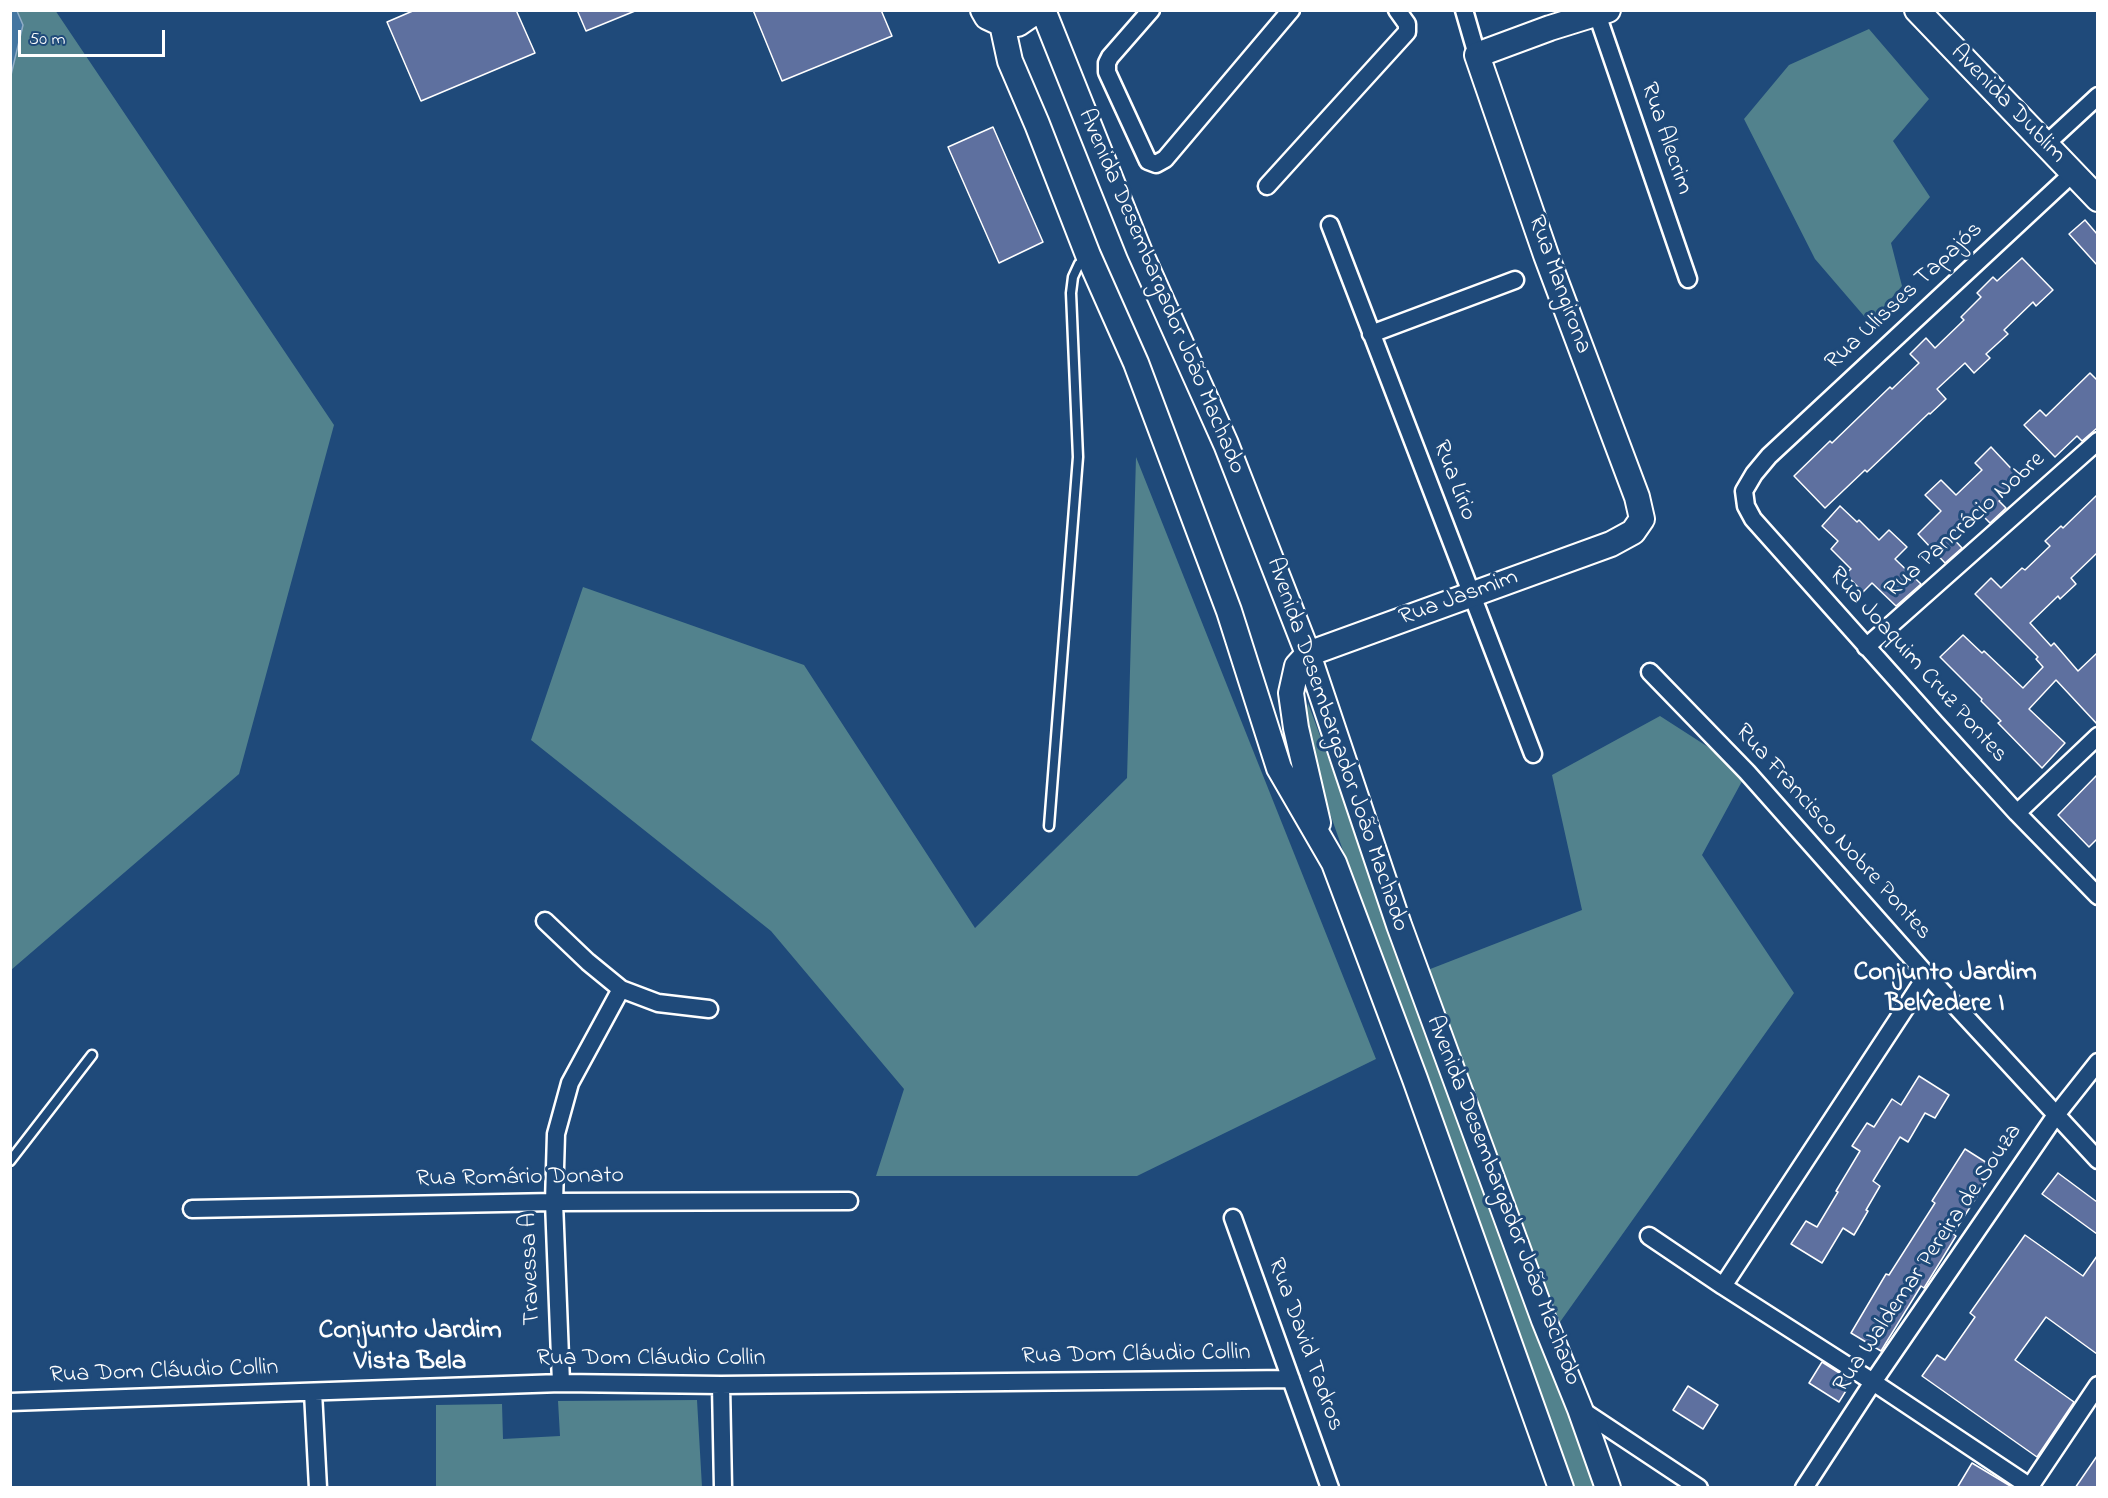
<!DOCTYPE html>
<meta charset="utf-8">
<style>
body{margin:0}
#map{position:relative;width:2108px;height:1498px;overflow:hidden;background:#1f4a7a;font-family:"Indie Flower",sans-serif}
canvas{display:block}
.frame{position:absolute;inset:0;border:12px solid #fff;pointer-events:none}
.scale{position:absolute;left:18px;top:30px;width:147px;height:27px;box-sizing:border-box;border:3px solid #fff;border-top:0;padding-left:8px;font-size:18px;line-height:21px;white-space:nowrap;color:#fff;-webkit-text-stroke:4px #1f4a7a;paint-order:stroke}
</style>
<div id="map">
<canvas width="2108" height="1498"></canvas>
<div class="frame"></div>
<div class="scale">50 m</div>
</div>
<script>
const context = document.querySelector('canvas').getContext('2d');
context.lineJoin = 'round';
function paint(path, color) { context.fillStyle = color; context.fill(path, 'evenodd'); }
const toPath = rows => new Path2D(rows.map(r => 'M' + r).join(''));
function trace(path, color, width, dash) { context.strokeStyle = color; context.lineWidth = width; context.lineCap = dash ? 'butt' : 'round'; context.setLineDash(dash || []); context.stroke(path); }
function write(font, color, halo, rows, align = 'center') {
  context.font = font + ' "Indie Flower",sans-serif'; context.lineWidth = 6; context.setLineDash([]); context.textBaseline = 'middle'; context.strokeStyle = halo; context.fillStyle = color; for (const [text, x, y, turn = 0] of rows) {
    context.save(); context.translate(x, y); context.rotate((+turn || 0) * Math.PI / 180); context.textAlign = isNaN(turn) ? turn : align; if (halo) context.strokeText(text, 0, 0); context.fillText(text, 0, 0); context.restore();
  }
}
const green = toPath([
 [55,10,334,425,239,774,11,970,10,11],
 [1869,29,1929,99,1893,141,1930,197,1891,243,1902,286,1870,323,1815,259,1744,119,1789,65],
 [1136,457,1376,1059,1137,1176,876,1176,904,1089,771,931,531,740,583,587,804,665,975,928,1127,778],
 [1308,703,1596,1487,1567,1487,1302,734],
 [1660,716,1747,772,1702,855,1794,993,1560,1322,1420,973,1582,910,1552,775],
 [697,1400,702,1487,436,1487,436,1405,502,1404,503,1439,560,1436,558,1401]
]);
const water = toPath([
 [11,10,17,11,23,25,11,75,11,10]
]);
const building = toPath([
 [415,10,516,10,535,53,421,101,387,22,415,10],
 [577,10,635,10,635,11,586,31,577,10],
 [753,10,881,10,892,36,782,81,753,10],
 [993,127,1043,242,999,263,948,147,993,127],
 [2085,220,2097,234,2097,265,2069,234,2085,220],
 [2022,258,2053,290,2036,306,2033,302,2004,330,2008,334,1986,354,1990,358,1974,373,1965,363,1937,389,1946,399,1930,414,1929,413,1867,472,1865,470,1825,508,1794,476,1830,441,1832,443,1890,387,1892,389,1919,363,1910,354,1926,338,1935,348,1964,320,1961,317,1981,297,1977,293,1993,277,1997,281,2022,258],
 [2090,373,2097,380,2097,428,2082,441,2077,436,2055,457,2024,425,2040,410,2046,416,2090,373],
 [1991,447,2022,480,1999,501,2006,508,1990,523,1976,509,1949,534,1962,548,1945,563,1918,534,1941,511,1925,495,1941,480,1956,495,1982,470,1975,463,1991,447],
 [2097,495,2097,553,2071,578,2076,584,2060,599,2058,596,2030,623,2051,646,2054,643,2078,671,2097,653,2097,724,2056,680,2029,709,2065,743,2042,768,1998,723,2001,721,1981,701,1982,699,1940,657,1963,635,1982,653,1984,651,2023,688,2043,667,2036,659,2038,657,1975,594,1991,578,2001,588,2022,568,2025,570,2050,546,2045,541,2061,526,2063,528,2097,495],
 [1840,506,1857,522,1859,520,1879,540,1889,530,1907,547,1895,559,1921,584,1896,606,1872,583,1863,592,1845,574,1851,569,1831,549,1838,541,1822,526,1840,506],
 [2097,775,2097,839,2089,847,2058,815,2097,775],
 [1919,1076,1949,1095,1935,1118,1925,1113,1908,1142,1900,1137,1873,1181,1880,1186,1866,1210,1868,1211,1854,1235,1843,1228,1822,1263,1791,1244,1806,1221,1817,1227,1838,1192,1836,1191,1860,1151,1852,1146,1867,1123,1874,1127,1892,1099,1901,1105,1919,1076],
 [1965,1149,1995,1168,1953,1234,1956,1236,1942,1259,1924,1288,1921,1286,1881,1351,1851,1333,1886,1274,1889,1275,1935,1203,1932,1201,1965,1149],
 [2058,1173,2097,1202,2097,1234,2042,1194,2058,1173],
 [2025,1235,2083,1276,2097,1256,2097,1354,2046,1317,2015,1360,2074,1402,2037,1457,1922,1376,1937,1355,1945,1360,1975,1317,1970,1313,2025,1235],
 [1822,1362,1852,1381,1839,1402,1809,1383,1822,1362],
 [1688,1386,1718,1405,1703,1429,1673,1410,1688,1386],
 [2097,1456,2097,1488,2075,1488,2097,1456],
 [1972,1463,2012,1487,2012,1488,1957,1488,1972,1463]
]);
const lane = toPath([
 [1049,826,1078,457,1071,293,1073,277,1079,264,1086,258],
 [10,1161,92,1055]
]);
const street = toPath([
 [1151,10,1110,57,1107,63,1107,72,1148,161,1156,164,1165,159,1291,10],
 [1464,10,1477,55],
 [1597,14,1688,279],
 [2045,145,2098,96],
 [2073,173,1769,456,1754,474,1744,491,1746,506,1753,519,1935,723,2017,813,2098,896],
 [1267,186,1407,32,1407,24,1397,10],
 [1330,225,1533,754],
 [1371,334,1515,280],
 [1866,647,2098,441],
 [1650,672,1747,772,1927,975,2098,1160],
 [2017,813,2098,736],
 [545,921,588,962,621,989,658,1003,709,1009],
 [192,1209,554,1202,849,1201],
 [1233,1218,1330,1488],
 [1649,1236,1723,1286,1873,1382,2032,1488],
 [1723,1286,1927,975],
 [561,1383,554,1202,556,1134,570,1083,621,989],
 [721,1385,723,1488],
 [313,1392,318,1488],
 [10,1402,561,1383,721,1385,1291,1379],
 [1580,1409,1699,1488],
 [1804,1488,1873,1382,2056,1115,2098,1062],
 [2029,1488,2098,1385]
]);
const secondary = toPath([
 [983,10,987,17,1002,24,1018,24,1031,15,1034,10],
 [1043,10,1139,250,1226,444,1308,654,1399,925,1544,1320,1580,1409,1608,1488],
 [1917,10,2098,199],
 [1002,24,1010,61,1037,124,1088,255,1136,363,1229,611,1279,768,1334,863,1415,1079,1561,1488],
 [1318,823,1296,728,1291,693,1297,666,1308,654,1611,544,1633,532,1642,519,1637,497,1546,255,1477,55,1550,28,1608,10]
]);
const streetNames = [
 ["Avenida Dublim",2007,105,46],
 ["Rua Alecrim",1665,139,71],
 ["Rua Mangirona",1558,285,70],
 ["Avenida Desembargador João Machado",1160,292,67],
 ["Rua Ulisses Tapajós",1905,297,-43],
 ["Rua Lírio",1453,481,69],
 ["Rua Pancrácio Nobre",1966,526,-42],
 ["Rua Jasmim",1459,599,-20],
 ["Rua Joaquim Cruz Pontes",1917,666,48],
 ["Avenida Desembargador João Machado",1336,745,71],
 ["Rua Francisco Nobre Pontes",1832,833,48],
 ["Rua Romário Donato",520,1179,-1],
 ["Avenida Desembargador João Machado",1502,1201,69],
 ["Rua Waldemar Pereira de Souza",1929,1259,-56],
 ["Travessa A",532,1269,-92],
 ["Rua David Tadros",1304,1345,70],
 ["Rua Dom Cláudio Collin",1136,1356,-1],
 ["Rua Dom Cláudio Collin",651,1360],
 ["Rua Dom Cláudio Collin",164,1373,-2]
];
const quarterNames = [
 ["Conjunto Jardim",1945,975],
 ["Belvedere I",1945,1006],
 ["Conjunto Jardim",410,1333],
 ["Vista Bela",410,1364]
];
paint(green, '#52828d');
paint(water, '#4476a1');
trace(water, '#8fadc7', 1.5);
paint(building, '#5e709f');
trace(building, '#fff', 1.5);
trace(lane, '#fff', 13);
trace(street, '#fff', 21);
trace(secondary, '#fff', 28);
trace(lane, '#1f4a7a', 8);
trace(street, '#1f4a7a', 16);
trace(secondary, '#1f4a7a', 24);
write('24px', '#fff', '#1f4a7a', streetNames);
write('bold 27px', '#fff', '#1f4a7a', quarterNames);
</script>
